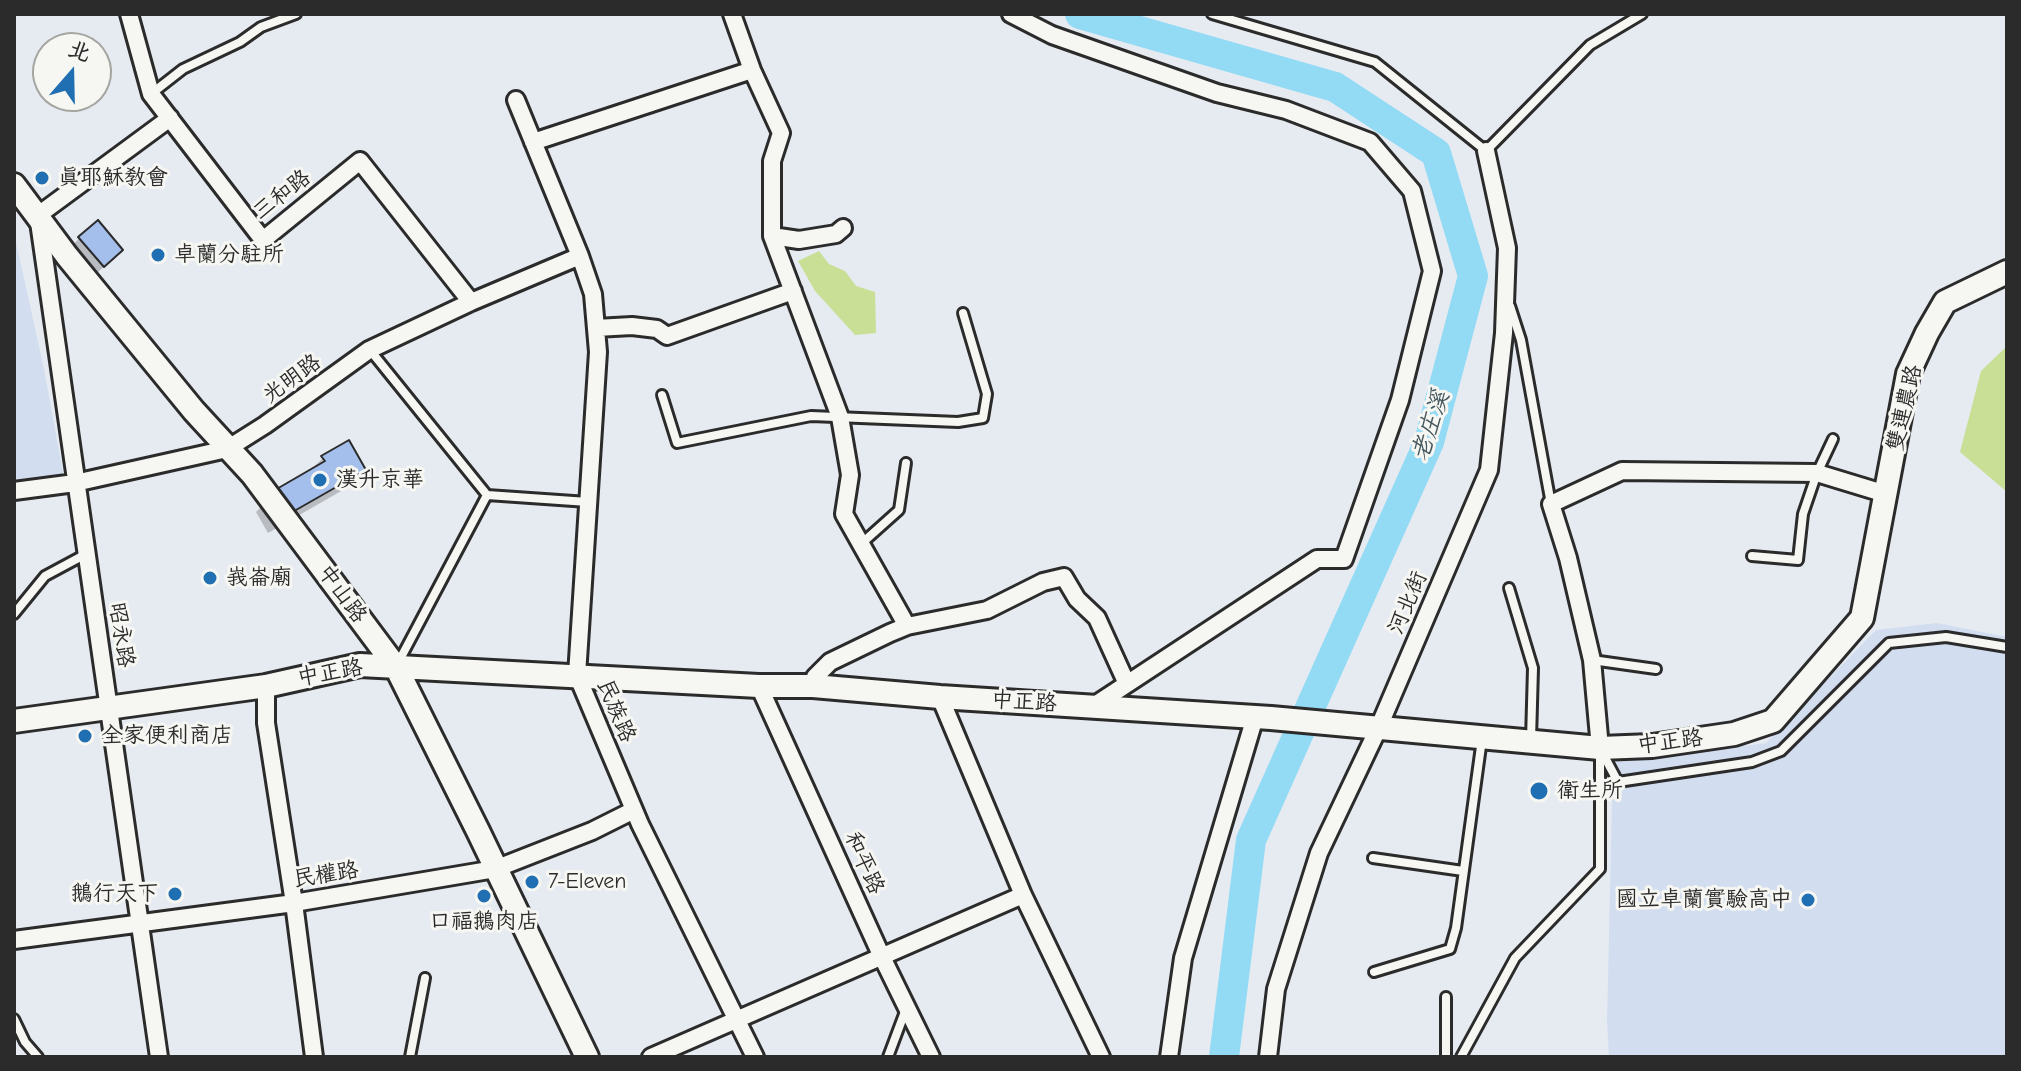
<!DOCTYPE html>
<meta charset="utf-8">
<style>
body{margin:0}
#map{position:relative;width:2021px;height:1071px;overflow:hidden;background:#e6ebf1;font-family:"Comic Neue","LXGW WenKai TC",sans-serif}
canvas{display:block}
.frame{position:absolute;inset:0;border:16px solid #2b2b2b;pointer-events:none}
.north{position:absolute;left:32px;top:32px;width:80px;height:80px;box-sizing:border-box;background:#f6f6f2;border:2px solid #a5a5a2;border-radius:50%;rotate:20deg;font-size:22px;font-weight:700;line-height:32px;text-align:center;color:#2b2b2b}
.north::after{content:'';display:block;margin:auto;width:28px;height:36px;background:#1f6fb2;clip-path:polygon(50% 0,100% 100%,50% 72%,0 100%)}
</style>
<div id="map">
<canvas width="2021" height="1071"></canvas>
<div class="frame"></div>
<div class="north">北</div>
</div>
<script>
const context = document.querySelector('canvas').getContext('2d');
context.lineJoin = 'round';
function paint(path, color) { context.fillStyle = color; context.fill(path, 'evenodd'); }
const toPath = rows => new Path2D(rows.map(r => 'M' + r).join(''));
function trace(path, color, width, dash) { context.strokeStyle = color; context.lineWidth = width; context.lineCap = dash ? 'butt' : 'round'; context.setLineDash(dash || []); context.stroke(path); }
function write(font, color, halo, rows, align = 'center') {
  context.font = font + ' "Comic Neue","LXGW WenKai TC",sans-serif'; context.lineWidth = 6; context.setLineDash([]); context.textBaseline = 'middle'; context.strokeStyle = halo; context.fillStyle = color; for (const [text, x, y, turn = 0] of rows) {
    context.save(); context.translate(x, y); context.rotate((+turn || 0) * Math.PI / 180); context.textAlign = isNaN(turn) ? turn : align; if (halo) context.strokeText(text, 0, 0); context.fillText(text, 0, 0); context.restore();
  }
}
const built = toPath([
 [14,233,44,369,64,478,14,483],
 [1937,623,2007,637,2007,1057,1609,1057,1607,1022,1613,757,1673,755,1766,743,1876,630]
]);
const green = toPath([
 [819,251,829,264,845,271,856,286,875,292,876,333,855,335,815,291,798,261],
 [2007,346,2007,492,1960,452,1981,371]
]);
const shadow = toPath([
 [80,238,107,264,89,280,65,252],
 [323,458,364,470,343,490,268,533,256,512,276,492,306,474]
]);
const river = toPath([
 [1080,14,1335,87,1436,153,1473,276,1429,442,1251,840,1224,1057]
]);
const building = toPath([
 [98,220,123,250,104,267,78,237,98,220],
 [349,440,366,470,289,514,275,490,325,461,321,456,349,440]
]);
const lane = toPath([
 [1212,14,1375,62,1486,151,1590,45,1642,14],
 [151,94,183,69,240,42,261,27,296,14],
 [1510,306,1521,340,1551,504],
 [370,350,487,495,588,502],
 [662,395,677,443,811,416,958,422,983,418,987,394,963,313],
 [861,544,899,510,906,463],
 [1752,556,1798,560,1803,514,1817,473,1833,439],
 [1509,588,1533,668,1531,740],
 [14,614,45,576,86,554],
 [1592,660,1656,669],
 [398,663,487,495],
 [1602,752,1618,782,1752,762,1781,751,1889,643,1946,637,2007,647],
 [1373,858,1463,871],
 [1374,972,1450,949,1456,928,1482,739],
 [14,1019,25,1042,38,1057],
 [410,1057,425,978],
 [888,1057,906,1009],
 [1446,1057,1446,997],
 [1461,1057,1515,958,1600,869,1600,749]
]);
const street = toPath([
 [129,14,151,94,263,240,360,161,471,302],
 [732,14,752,70,781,133,772,161,772,236,840,417,850,475,844,514,907,626],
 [1011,14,1052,35,1217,93,1286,110,1370,142,1412,191,1432,271,1400,400,1344,559,1317,559,1092,707],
 [516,100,580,256,593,294,598,352,577,675,640,824,755,1057],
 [533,142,752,70],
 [37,216,170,118],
 [39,222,159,1057],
 [772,236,799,240,836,234,843,228],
 [596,328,632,326,657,329,667,336,793,291],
 [14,491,75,483,227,449,265,425,369,350,471,302,580,256],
 [266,686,266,723,294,903,314,1057],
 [759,686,882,957,931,1057],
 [813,686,815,677,830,662,890,633,907,626,987,610,1043,582,1064,577,1077,599,1097,618,1127,684],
 [940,697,1023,895,1101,1057],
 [1600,748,1592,660,1568,558,1551,504,1622,471,1817,473,1886,494],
 [14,940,294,903,495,869,592,831,634,810],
 [651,1057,1023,895],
 [1169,1057,1183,958,1255,717],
 [1268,1057,1276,989,1319,853,1378,729,1489,470,1504,333,1507,248,1486,151]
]);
const secondary = toPath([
 [14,185,67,256,194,411,252,474,396,667,478,831,587,1057],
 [14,721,266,686,360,665,759,686,813,686,940,697,1271,718,1600,748,1652,746,1734,734,1773,721,1862,618,1908,374,1927,333,1945,302,2007,272]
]);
const markers = [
 [42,178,8,"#1f6fb2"],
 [158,255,8,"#1f6fb2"],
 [320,480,8,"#1f6fb2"],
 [210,578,8,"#1f6fb2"],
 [85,736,8,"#1f6fb2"],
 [1539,791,10,"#1f6fb2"],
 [532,882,8,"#1f6fb2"],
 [175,894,8,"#1f6fb2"],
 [484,896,8,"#1f6fb2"],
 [1808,900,8,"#1f6fb2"]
];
const poiNames = [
 ["真耶穌教會",58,178],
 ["卓蘭分駐所",174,255],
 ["漢升京華",336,480],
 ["峩崙廟",226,578],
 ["全家便利商店",101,736],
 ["衛生所",1557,791],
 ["7-Eleven",548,882],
 ["鵝行天下",159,894,"right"],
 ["國立卓蘭實驗高中",1792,900,"right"],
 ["口福鵝肉店",484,922,"center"]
];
const streetNames = [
 ["三和路",282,195,-38],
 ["光明路",292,379,-36],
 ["雙連農路",1905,408,-77],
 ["中山路",342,594,54],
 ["河北街",1408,603,-67],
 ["昭永路",121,635,81],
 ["中正路",330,673,-10],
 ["中正路",1024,702,4],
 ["民族路",616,711,67],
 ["中正路",1670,742,-7],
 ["和平路",864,863,66],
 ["民權路",326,875,-9]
];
const waterNames = [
 ["老庄溪",1431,426,-72]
];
paint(built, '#d2def0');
paint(green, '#c8df95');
paint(shadow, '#0003');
trace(river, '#93daf5', 30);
paint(building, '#a5bfec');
trace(building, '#2b2b2b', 2);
trace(lane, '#2b2b2b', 14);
trace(street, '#2b2b2b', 22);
trace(secondary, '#2b2b2b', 28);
trace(lane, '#f6f6f2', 8);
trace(street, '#f6f6f2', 16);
trace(secondary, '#f6f6f2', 22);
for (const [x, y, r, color] of markers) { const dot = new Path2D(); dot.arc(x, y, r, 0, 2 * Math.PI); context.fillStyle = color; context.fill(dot); trace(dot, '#f6f6f2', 3); }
write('22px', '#2b2b2b', '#f6f6f2', poiNames, 'left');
write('22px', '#2b2b2b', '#f6f6f2', streetNames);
write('italic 24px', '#45575e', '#f6f6f2', waterNames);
</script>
